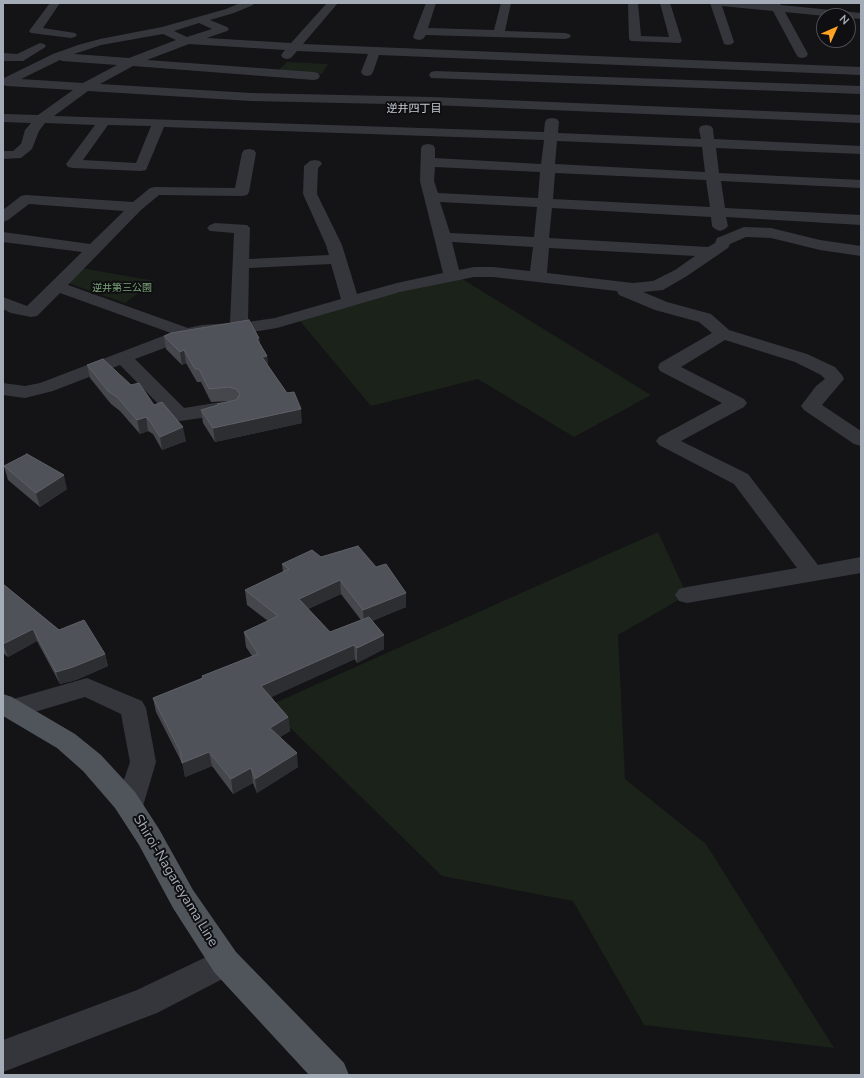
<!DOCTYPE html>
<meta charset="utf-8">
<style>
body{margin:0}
#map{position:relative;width:864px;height:1078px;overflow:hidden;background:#141416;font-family:"Nunito Sans",sans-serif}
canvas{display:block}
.frame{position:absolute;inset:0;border:4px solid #a4acb8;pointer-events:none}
.north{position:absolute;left:816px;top:8px;width:40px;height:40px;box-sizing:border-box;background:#0f0f11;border:1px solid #4b4e54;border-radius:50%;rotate:45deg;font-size:11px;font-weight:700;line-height:16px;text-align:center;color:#a4acb8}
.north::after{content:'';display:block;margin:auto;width:14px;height:18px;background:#ffa323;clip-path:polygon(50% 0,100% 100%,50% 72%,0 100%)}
</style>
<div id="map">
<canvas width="864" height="1078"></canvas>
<div class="frame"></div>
<div class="north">N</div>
</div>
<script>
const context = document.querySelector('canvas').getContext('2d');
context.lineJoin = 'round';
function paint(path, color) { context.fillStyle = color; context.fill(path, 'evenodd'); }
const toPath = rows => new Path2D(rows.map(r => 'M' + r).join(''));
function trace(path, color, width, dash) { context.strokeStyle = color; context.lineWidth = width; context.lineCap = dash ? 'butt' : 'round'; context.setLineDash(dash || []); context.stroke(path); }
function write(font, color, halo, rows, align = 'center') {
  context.font = font + ' "Nunito Sans","Noto Sans JP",sans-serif'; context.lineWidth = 4; context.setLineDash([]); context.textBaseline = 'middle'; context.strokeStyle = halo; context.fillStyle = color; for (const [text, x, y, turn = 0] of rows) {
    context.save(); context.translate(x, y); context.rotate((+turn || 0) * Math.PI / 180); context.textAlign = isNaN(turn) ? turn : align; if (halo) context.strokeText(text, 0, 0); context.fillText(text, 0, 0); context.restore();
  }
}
const green = toPath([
 [287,62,328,64,322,74,282,72,279,70],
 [81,268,155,281,125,303,71,284,69,280],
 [459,277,651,395,574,437,478,379,371,406,300,321,401,289],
 [658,532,687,595,618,635,625,779,706,844,834,1048,644,1025,573,901,442,876,268,706]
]);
const minor = toPath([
 [50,3,60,3,43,28,75,33,77,35,75,37,71,38,31,33,29,31,50,3],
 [240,3,254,3,253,5,234,13,210,20,227,27,229,29,227,31,207,38,291,43,327,3,338,3,303,44,861,67,861,75,379,55,373,72,371,75,367,76,363,75,361,72,368,54,297,51,291,58,287,59,283,58,281,55,285,50,189,44,147,60,314,72,318,73,320,76,318,79,314,80,133,66,100,84,251,93,432,97,861,115,861,123,432,105,251,101,88,91,54,116,544,132,545,122,547,119,552,118,557,119,559,122,558,133,701,139,699,129,701,126,706,125,711,126,713,129,714,139,861,146,861,154,716,148,719,173,861,180,861,188,721,181,725,208,861,215,861,225,726,217,728,226,725,229,720,231,715,229,712,226,711,217,552,208,549,238,708,247,715,243,717,238,744,227,771,228,820,240,861,246,861,256,820,250,771,238,746,237,730,244,728,248,687,276,663,290,643,292,667,302,711,314,729,330,807,354,835,367,842,375,844,379,822,405,861,431,861,446,854,444,804,410,801,406,816,386,825,379,821,375,795,362,725,340,681,367,744,399,747,403,744,407,681,441,748,474,818,565,861,557,861,573,687,603,679,601,675,595,679,589,687,587,797,568,734,484,659,445,656,441,659,437,722,403,660,371,658,367,660,363,712,333,699,322,655,310,619,295,617,291,493,277,474,277,400,292,277,328,259,331,202,335,191,338,135,359,184,408,215,403,230,402,237,404,240,408,237,412,230,414,180,421,173,419,120,365,53,391,25,398,3,395,3,383,25,386,40,383,171,333,60,293,37,316,31,317,11,313,3,309,3,297,27,306,82,252,3,242,3,232,90,244,124,211,29,204,8,220,3,222,3,210,21,196,26,195,133,202,150,188,155,187,235,188,242,153,244,150,249,149,254,150,256,153,249,192,247,195,242,196,159,195,141,210,68,285,188,328,202,325,230,323,234,233,210,231,207,228,210,225,215,223,247,225,250,228,249,259,329,255,326,245,303,194,304,166,310,161,315,160,320,161,322,164,318,168,317,194,342,245,357,294,397,283,443,273,420,181,421,148,423,145,428,144,433,145,435,148,435,158,541,164,544,140,164,127,146,170,141,171,73,168,68,167,66,164,95,125,45,123,39,131,32,149,21,158,3,159,3,151,13,151,21,144,25,130,31,123,3,122,3,114,38,115,73,90,7,86,3,85,4,78,53,54,78,45,100,39,162,27,226,9,240,3],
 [199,23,212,29,187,37,174,31,199,23],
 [163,34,176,40,129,58,74,54,101,45,163,34],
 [60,60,62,61,117,65,83,83,21,79,60,60],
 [108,125,151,126,136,163,83,160,108,125],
 [557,141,702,147,705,172,555,164,557,141],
 [435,167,540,172,538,198,438,193,434,181,435,167],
 [555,173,706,180,710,207,553,199,555,173],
 [440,202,537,207,534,237,450,233,440,202],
 [452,242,533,247,530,271,493,267,474,267,459,270,452,242],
 [549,248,695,256,675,270,653,281,633,283,547,273,549,248],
 [331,264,341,299,275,318,248,322,249,268,331,264],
 [426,3,436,3,428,28,494,30,501,3,511,3,505,31,565,33,569,34,571,36,569,38,565,39,426,35,423,39,419,40,415,39,413,37,426,3],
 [628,3,638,3,641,36,669,37,660,3,670,3,682,41,680,43,631,41,629,39,628,3],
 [710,3,769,4,769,3,779,3,781,5,861,13,861,19,848,18,848,16,825,16,785,12,808,54,806,57,802,58,798,57,796,54,773,11,722,6,734,42,732,44,728,45,724,44,710,3],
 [40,43,44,44,46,46,44,48,23,61,3,61,3,53,17,54,40,43],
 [435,71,861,86,861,94,431,78,429,75,431,72,435,71],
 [87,678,142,701,146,708,156,762,143,806,139,814,129,817,119,814,115,806,130,762,121,714,85,697,11,719,3,716,3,702,87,678],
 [225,948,236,952,240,962,236,972,157,1013,3,1072,3,1040,137,990,225,948]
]);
const major = toPath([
 [3,694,12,697,75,734,101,755,135,792,159,829,193,890,236,952,344,1063,349,1075,309,1075,214,972,173,908,139,845,115,808,83,771,57,748,3,716,3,694]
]);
const wall = toPath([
 [164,336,259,338,260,344,267,356,268,366,302,423,215,442,203,423,201,410,217,405,217,404,232,401,211,402,201,382,197,382,186,363,182,365,166,349],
 [87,365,131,385,154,405,186,441,162,450,153,434,148,431,140,434,120,411,111,404,90,378],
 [4,466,67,489,40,507,8,480],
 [321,557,406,607,372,621,384,649,357,663,355,659,271,697,288,717,290,731,280,737,298,767,257,793,253,783,233,794,212,766,185,777,183,765,156,712,153,698,202,678,202,676,252,656,246,647,244,632,268,621,247,605,245,590,283,572,282,564],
 [341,594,361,620,330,632,308,609],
 [3,584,59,630,105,654,108,666,76,680,60,684,37,641,8,657,3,653]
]);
const shadedWall = toPath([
 [259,338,261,351,257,339],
 [184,350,186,363,182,365,180,352],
 [267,356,268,369,262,357],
 [301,409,302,423,215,442,213,428],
 [146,417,148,431,140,434,137,420],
 [183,427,186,441,162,450,160,437],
 [64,475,67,489,40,507,36,493],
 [340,580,341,594,300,613,299,599],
 [406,593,406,607,364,624,363,610],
 [33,629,37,641,8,657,3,644],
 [384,635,384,649,357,663,357,648],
 [354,645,355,659,263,701,261,686],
 [105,654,108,666,76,680,60,684,56,672],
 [288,717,290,731,272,742,270,728],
 [209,752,212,766,185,777,182,763],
 [297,753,298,767,257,793,255,779],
 [251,768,253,783,233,794,231,779]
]);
const building = toPath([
 [249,320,259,338,257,339,267,356,262,357,287,393,294,392,301,409,213,428,201,410,218,405,217,404,236,400,240,394,236,389,229,387,209,389,199,369,195,369,184,350,180,352,164,336,171,333,249,320],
 [103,359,131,385,139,383,154,405,162,402,183,427,160,437,150,421,146,417,137,420,117,397,108,391,87,365,103,359],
 [27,454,64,475,36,493,4,466,27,454],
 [358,546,376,567,386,564,406,593,363,610,340,580,299,599,330,632,369,617,384,635,357,648,354,645,261,686,288,717,270,728,297,753,255,779,251,768,231,779,209,752,182,763,180,751,153,698,203,678,202,676,258,654,244,632,278,616,245,590,289,569,282,564,312,550,321,557,358,546],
 [3,584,59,630,84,620,105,654,73,667,56,672,33,629,3,644,3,584]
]);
const farParknames = [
 ["逆井第三公園",122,289]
];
const farNeighbourhoodnames = [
 ["逆井四丁目",414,109]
];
const nearStreetnames = [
 ["Shiroi-Nagareyama Line",175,881,59]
];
paint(green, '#1a221a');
paint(minor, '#35363c');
paint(major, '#50545b');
paint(wall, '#45474c');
paint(shadedWall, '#2d2e32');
paint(building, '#4f5258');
trace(building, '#5d6067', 1);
write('10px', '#7aa579', '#0f0f11', farParknames);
write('11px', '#c6cbd4', '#0f0f11', farNeighbourhoodnames);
write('14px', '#a4acb8', '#0f0f11', nearStreetnames);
</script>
